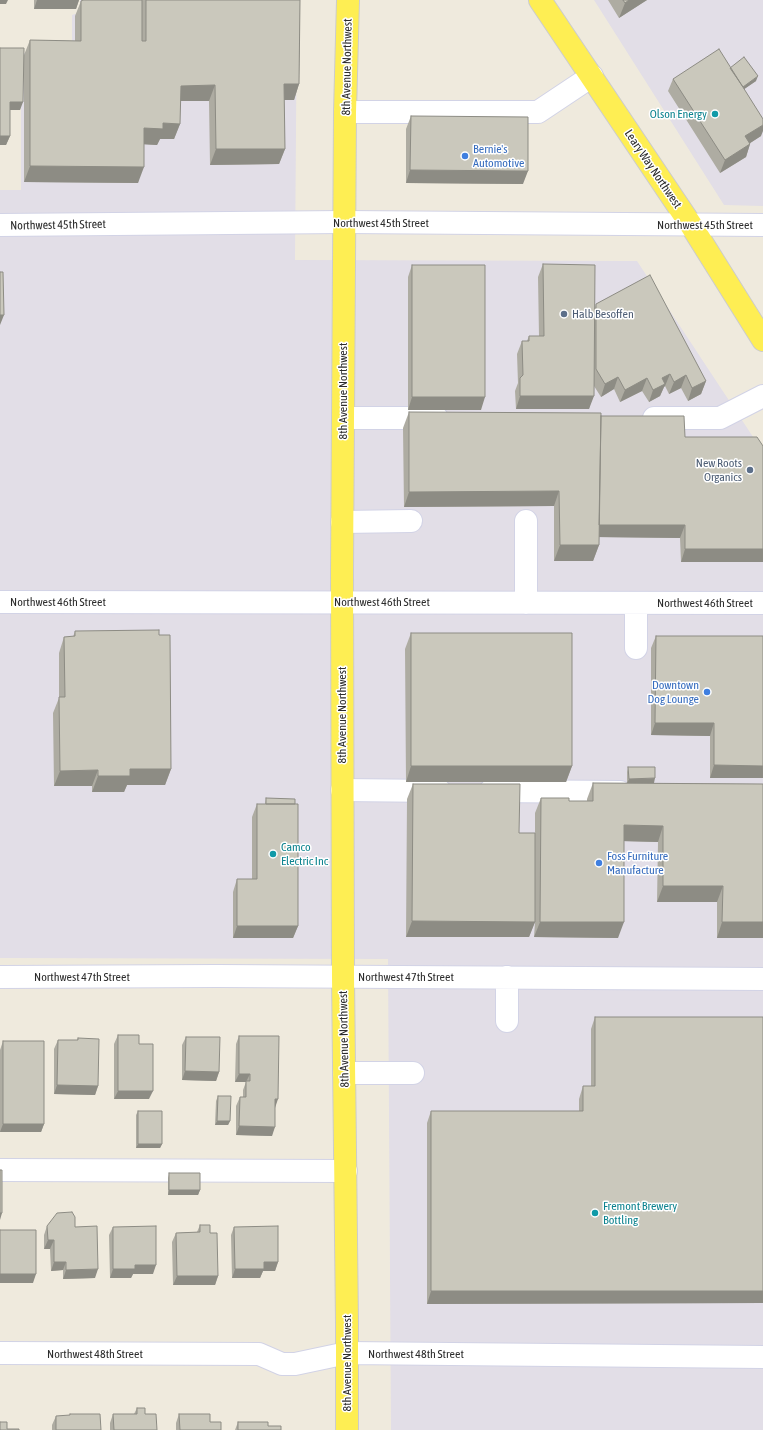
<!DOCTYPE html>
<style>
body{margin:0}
canvas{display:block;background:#efeadd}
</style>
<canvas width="763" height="1430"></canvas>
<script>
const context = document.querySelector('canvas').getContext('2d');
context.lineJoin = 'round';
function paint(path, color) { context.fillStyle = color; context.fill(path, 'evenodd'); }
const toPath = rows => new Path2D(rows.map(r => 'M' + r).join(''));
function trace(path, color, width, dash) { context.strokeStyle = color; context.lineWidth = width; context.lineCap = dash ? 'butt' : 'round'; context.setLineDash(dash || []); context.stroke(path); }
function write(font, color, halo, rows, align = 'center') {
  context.font = font + ' "Asap Condensed",sans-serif'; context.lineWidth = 3; context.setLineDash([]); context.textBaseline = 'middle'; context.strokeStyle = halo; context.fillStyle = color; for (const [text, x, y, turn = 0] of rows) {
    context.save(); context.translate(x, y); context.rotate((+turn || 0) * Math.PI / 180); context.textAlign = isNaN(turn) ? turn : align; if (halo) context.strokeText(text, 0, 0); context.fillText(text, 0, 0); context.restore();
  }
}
const industrial = toPath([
 [80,0,297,0,295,260,637,261,763,452,763,1430,391,1430,388,959,0,958,0,190,21,190,21,53,72,53,72,15,81,12],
 [594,0,763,0,763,206,724,205]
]);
const minor = toPath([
 [345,112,538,112,592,76],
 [0,225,344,222,763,225],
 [343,418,437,418],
 [654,418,720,418,763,396],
 [526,521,526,603],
 [342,522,411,521],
 [0,602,763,603],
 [636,603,636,648],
 [342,790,440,791],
 [490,791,620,792],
 [0,977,217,976,763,979],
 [507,977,507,1021],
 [344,1073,413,1073],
 [0,1170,346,1171],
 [0,1353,259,1354,282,1364,295,1364,347,1353,763,1357]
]);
const major = toPath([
 [540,0,691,225,763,340],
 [347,1430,347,1324,343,977,342,571,345,112,348,0]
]);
const wall = toPath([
 [34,0,79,0,76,9,34,9],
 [83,0,300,0,299,84,294,100,284,100,285,149,279,164,210,165,209,101,180,101,180,124,174,139,160,139,157,145,144,144,138,183,24,182,24,69,20,110,10,110,10,136,6,145,0,145,0,48,24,55,30,40,75,41,75,16,81,1],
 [608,0,647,0,619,18],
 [730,68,756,81,744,89,761,136,750,143,750,144,746,157,720,173,668,91,673,79],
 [411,116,523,184,406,183,406,129],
 [543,264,595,308,596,304,706,381,701,394,688,401,681,388,669,394,665,386,664,387,660,396,649,402,642,391,620,402,614,389,601,397,594,386,589,409,516,409,515,391,518,383,517,354,522,341,527,341,529,336,539,336,538,277],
 [412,265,481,410,408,410,408,277],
 [409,412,601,416,685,437,763,562,681,562,680,538,599,537,599,545,593,561,554,561,554,506,404,507,403,428],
 [75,631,159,635,171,769,165,785,127,785,124,792,92,792,92,786,54,786,53,713,59,698,59,653,64,637,73,637],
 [411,633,572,766,566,782,406,782,405,649],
 [656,636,763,636,763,778,710,778,710,736,651,735,651,648],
 [628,767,654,783,628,783,763,784,763,938,717,938,717,902,657,902,658,842,624,841,618,938,534,937,535,922,529,937,406,937,407,799,413,784,519,833,535,833,535,813,541,798,569,801,587,801,587,799,593,783,627,783,627,772],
 [266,798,298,926,293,938,233,938,233,892,237,879,252,879,252,817,257,804,265,804],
 [595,1017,763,1017,763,1303,427,1304,427,1123,431,1111,579,1111,579,1099,583,1086,591,1086,591,1029],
 [118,1035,149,1099,114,1099,114,1044],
 [239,1036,275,1107,272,1136,236,1135,236,1106,240,1097,243,1097,243,1090,246,1082,235,1082,236,1044],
 [186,1037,219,1072,216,1081,182,1080,182,1045],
 [78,1038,98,1086,95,1095,54,1094,54,1049,58,1040,77,1040],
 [3,1041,44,1124,41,1132,0,1132,0,1050],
 [218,1096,230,1121,228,1125,215,1125,216,1101],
 [138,1111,162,1144,160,1148,136,1148,136,1115],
 [169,1173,200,1190,198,1195,168,1195,168,1178],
 [200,1225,218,1276,215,1285,173,1285,172,1242,176,1233,197,1232],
 [47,1226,75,1227,95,1278,63,1279,63,1270,51,1271,50,1249,44,1249,44,1235],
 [113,1227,153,1274,133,1274,131,1278,110,1278,109,1235],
 [234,1227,278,1262,275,1271,263,1271,260,1278,232,1278,231,1235],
 [137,1408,145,1414,157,1430,110,1430,110,1423,113,1414,134,1414],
 [70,1414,101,1430,52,1430,52,1425,56,1416,70,1416],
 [179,1414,210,1422,221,1430,176,1430,176,1423],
 [238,1422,268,1426,281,1430,235,1430]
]);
const shadedWall = toPath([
 [0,0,8,0,6,4,0,4],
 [37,0,79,0,76,9,34,9],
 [629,0,647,0,619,18,625,3],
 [758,76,756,81,740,92,742,88],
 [284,84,299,84,294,100,278,100],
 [215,85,209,101,175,101,181,86],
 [10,102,23,102,20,110,6,110],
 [163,123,180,124,174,139,160,139,157,145,138,144,144,128],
 [763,125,763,131,761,136,741,149,745,136],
 [0,136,10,136,6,145,0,145],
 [750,144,746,157,720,173,725,160],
 [216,149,285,149,279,164,210,165],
 [30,166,144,167,138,183,24,182],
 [410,170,528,171,523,184,406,183],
 [0,315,4,315,0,325],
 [670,374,665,386,664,387,660,396,649,402,653,390,662,378],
 [686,375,681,388,669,394,674,382],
 [618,377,614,389,601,397,605,384],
 [647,378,642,391,620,402,625,390],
 [706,381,701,394,688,401,692,388],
 [520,396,594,396,589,409,516,409],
 [412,397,485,397,481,410,408,410],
 [559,491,554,506,404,507,409,492],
 [598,525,685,525,680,538,593,537],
 [560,545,599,545,593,561,554,561],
 [685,549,763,549,763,562,681,562],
 [655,723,714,723,710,736,651,735],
 [714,765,763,766,763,778,710,778],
 [411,766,572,766,566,782,406,782],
 [130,769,171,769,165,785,127,785,124,792,92,792,98,776],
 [98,770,92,786,54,786,60,771],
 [655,778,654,783,627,783,629,779],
 [624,825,663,826,658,842,619,841],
 [663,886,723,886,717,902,657,902],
 [412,921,535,922,529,937,406,937],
 [540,922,624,922,618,938,534,937],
 [722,922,763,922,763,938,717,938],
 [237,926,298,926,293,938,233,938],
 [185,1071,219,1072,216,1081,182,1080],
 [239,1074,250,1074,246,1082,235,1082],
 [57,1085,98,1086,95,1095,54,1094],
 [118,1091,153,1091,149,1099,114,1099],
 [275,1099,278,1099,275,1108],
 [217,1121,230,1121,228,1125,215,1125],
 [3,1124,44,1124,41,1132,0,1132],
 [239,1126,275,1127,272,1136,236,1135],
 [138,1144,162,1144,160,1148,136,1148],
 [169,1190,200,1190,198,1195,168,1195],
 [0,1213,2,1213,0,1220],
 [48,1240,54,1240,50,1249,44,1249],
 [54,1262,66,1262,63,1270,51,1271],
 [264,1262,278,1262,275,1271,263,1271,260,1278,232,1278,235,1269],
 [135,1265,156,1265,153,1274,133,1274,131,1278,110,1278,113,1269],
 [98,1269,95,1278,63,1279,66,1270],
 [0,1274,36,1274,33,1283,0,1283],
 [177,1276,218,1276,215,1285,173,1285],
 [431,1291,763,1291,763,1303,427,1304]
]);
const building = toPath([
 [83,0,142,0,142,41,146,41,146,0,300,0,299,84,284,84,285,149,216,149,215,85,181,86,180,124,163,123,163,129,144,128,144,167,30,166,30,40,81,41,81,1,83,0],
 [623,0,629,0,625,3,623,0],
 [0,48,24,48,23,102,10,102,10,136,0,136,0,48],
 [719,49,763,119,763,125,745,136,750,144,725,160,673,79,719,49],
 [744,57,758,76,743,87,730,68,744,57],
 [411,116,528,117,528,171,410,170,411,116],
 [543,264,595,265,594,396,520,396,520,378,523,375,522,341,529,341,529,336,544,336,543,264],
 [412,265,485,265,485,397,412,397,412,265],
 [0,272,3,272,4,315,0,315,0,272],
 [650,275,706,381,692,388,686,375,674,382,670,374,662,378,665,384,653,390,647,378,625,390,618,377,605,384,596,369,596,304,650,275],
 [409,412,601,413,599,545,560,545,559,491,409,492,409,412],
 [601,416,684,416,685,437,757,437,763,446,763,549,685,549,685,525,599,525,601,416],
 [159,630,159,635,170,635,171,769,130,769,130,776,98,776,98,770,60,771,59,697,65,697,64,637,75,636,75,631,159,630],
 [411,633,572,633,572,766,411,766,411,633],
 [656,636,763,636,763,766,714,765,714,723,655,723,656,636],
 [628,767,655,767,655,778,629,779,628,767],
 [593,783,763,784,763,922,722,922,723,886,663,886,663,826,624,825,624,922,540,922,541,798,569,798,569,801,593,801,593,783],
 [413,784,520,784,519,833,535,833,535,922,412,921,413,784],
 [266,798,295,799,295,804,266,804,266,798],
 [257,804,298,804,298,926,237,926,237,879,257,879,257,804],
 [595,1017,763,1017,763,1291,431,1291,431,1111,583,1111,583,1086,595,1086,595,1017],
 [118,1035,139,1035,139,1044,153,1044,153,1091,118,1091,118,1035],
 [239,1036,279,1036,278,1099,275,1099,275,1127,239,1126,240,1097,246,1097,246,1081,250,1081,250,1074,239,1074,239,1036],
 [186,1037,220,1037,219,1072,185,1071,186,1037],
 [78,1038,99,1039,98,1086,57,1085,58,1040,78,1040,78,1038],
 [3,1041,44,1041,44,1124,3,1124,3,1041],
 [218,1096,231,1096,230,1121,217,1121,218,1096],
 [138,1111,162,1111,162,1144,138,1144,138,1111],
 [0,1170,2,1170,2,1213,0,1213,0,1170],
 [169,1173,200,1173,200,1190,169,1190,169,1173],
 [72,1212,75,1217,75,1227,97,1226,98,1269,66,1270,66,1262,54,1262,54,1240,48,1240,47,1226,57,1213,72,1212],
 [200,1225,210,1225,210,1233,217,1233,218,1276,177,1276,176,1233,200,1232,200,1225],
 [156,1226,156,1265,135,1265,135,1269,113,1269,113,1227,156,1226],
 [278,1226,278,1262,264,1262,264,1269,235,1269,234,1227,278,1226],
 [0,1230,36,1230,36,1274,0,1274,0,1230],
 [137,1408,145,1408,145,1414,156,1414,157,1430,114,1430,113,1414,137,1414,137,1408],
 [70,1414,100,1414,101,1430,56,1430,56,1416,70,1415,70,1414],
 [179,1414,210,1414,210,1422,221,1422,221,1430,180,1430,179,1414],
 [0,1422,7,1422,7,1429,19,1429,19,1430,0,1430,0,1422],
 [238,1422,268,1422,268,1426,281,1426,281,1430,238,1430,238,1422]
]);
const markers = [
 [715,114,4,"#0f9aa8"],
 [465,156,4,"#3f7fe0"],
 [564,314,4,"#5c6f8a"],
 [750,470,4,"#5c6f8a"],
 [707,692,4,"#3f7fe0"],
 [273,854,4,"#0f9aa8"],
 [599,863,4,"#3f7fe0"],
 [595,1213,4,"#0f9aa8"]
];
const streetNames = [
 ["8th Avenue Northwest",347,67,-89],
 ["Leary Way Northwest",653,169,56],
 ["Northwest 45th Street",381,223],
 ["Northwest 45th Street",58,225,-1],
 ["Northwest 45th Street",705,225],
 ["8th Avenue Northwest",343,391,-90],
 ["Northwest 46th Street",58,602],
 ["Northwest 46th Street",382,602],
 ["Northwest 46th Street",705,603],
 ["8th Avenue Northwest",342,715,-90],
 ["Northwest 47th Street",82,977],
 ["Northwest 47th Street",406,977],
 ["8th Avenue Northwest",344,1039,-91],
 ["Northwest 48th Street",95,1354],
 ["Northwest 48th Street",416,1354],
 ["8th Avenue Northwest",347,1363,-90]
];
const cultureNames = [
 ["Olson Energy",707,114,"right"],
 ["Camco",281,847],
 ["Electric Inc",281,861],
 ["Fremont Brewery",603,1206],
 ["Bottling",603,1220]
];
const shopNames = [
 ["Bernie's",473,149],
 ["Automotive",473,163],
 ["Downtown",699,685,"right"],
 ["Dog Lounge",699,699,"right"],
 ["Foss Furniture",607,856],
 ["Manufacture",607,870]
];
const serviceNames = [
 ["Halb Besoffen",572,314],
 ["New Roots",742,463,"right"],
 ["Organics",742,477,"right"]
];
paint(industrial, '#e2dee7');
trace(minor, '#d2d3e6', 24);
trace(major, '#ccc', 24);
trace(minor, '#fff', 22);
trace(major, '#feee53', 22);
paint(wall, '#aeaca2');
paint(shadedWall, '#8d8c84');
paint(building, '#cac8bc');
trace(building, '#8d8c84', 1);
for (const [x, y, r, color] of markers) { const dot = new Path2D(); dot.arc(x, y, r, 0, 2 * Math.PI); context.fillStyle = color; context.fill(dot); trace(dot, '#fff', 1.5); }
write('12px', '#2c2c2c', '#fff', streetNames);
write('12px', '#0d838f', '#fff', cultureNames, 'left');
write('12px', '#366cbe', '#fff', shopNames, 'left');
write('12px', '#4e5e75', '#fff', serviceNames, 'left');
</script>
